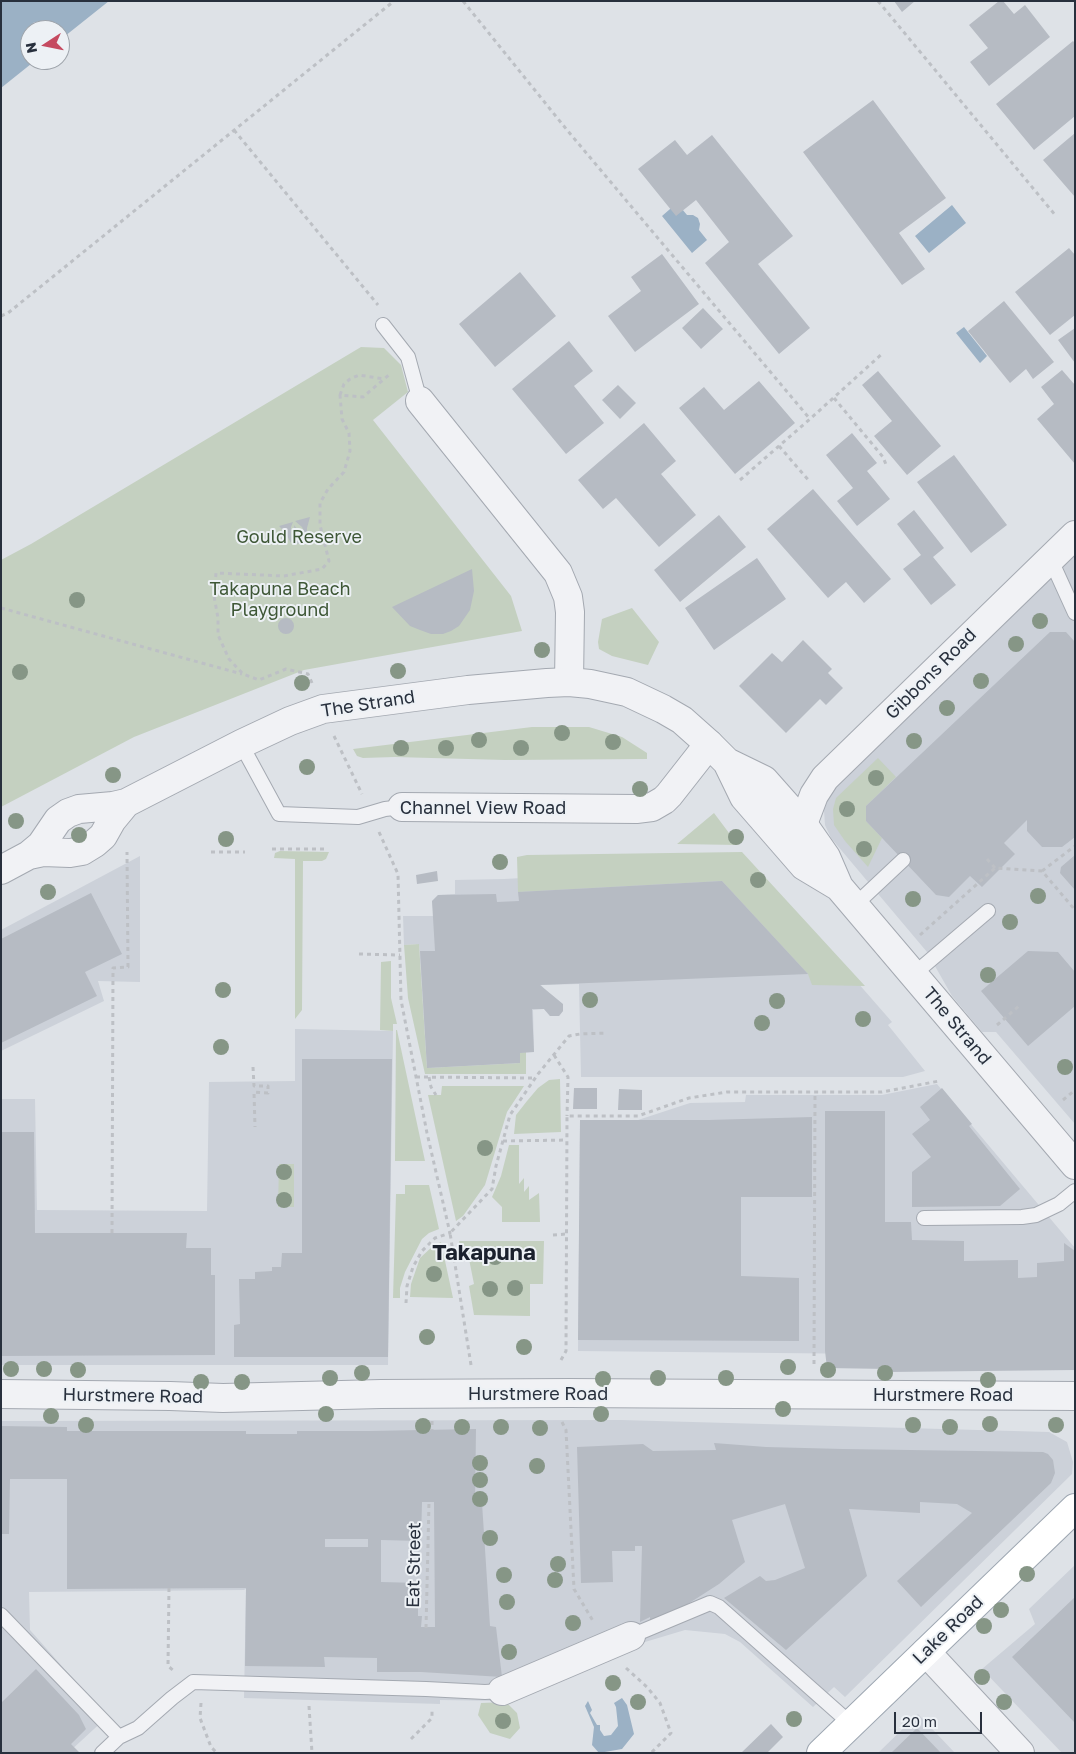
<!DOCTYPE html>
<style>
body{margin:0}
#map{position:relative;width:1076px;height:1754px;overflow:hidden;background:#dee2e7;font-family:"Golos Text",sans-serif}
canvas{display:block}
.frame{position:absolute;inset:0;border:2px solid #28303d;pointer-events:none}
.north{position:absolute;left:20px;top:20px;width:50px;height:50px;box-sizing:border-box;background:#edf1f5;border:1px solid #9ea4ab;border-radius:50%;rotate:259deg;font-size:14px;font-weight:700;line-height:20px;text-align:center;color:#28303d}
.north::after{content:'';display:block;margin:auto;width:18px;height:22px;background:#c54a60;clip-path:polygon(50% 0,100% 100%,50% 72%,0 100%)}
.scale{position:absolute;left:894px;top:1712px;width:88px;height:22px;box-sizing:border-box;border:2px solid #28303d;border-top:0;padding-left:6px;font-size:15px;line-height:18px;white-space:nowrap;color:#28303d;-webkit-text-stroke:4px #edf1f5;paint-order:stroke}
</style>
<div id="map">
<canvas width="1076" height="1754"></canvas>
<div class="frame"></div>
<div class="north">N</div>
<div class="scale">20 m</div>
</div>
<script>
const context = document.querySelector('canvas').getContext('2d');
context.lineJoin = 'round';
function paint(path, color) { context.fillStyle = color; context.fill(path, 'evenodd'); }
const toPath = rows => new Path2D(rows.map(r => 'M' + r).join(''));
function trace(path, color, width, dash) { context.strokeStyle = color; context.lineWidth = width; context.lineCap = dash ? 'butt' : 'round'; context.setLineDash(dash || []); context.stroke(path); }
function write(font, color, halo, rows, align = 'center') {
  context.font = font + ' "Golos Text",sans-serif'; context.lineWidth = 4; context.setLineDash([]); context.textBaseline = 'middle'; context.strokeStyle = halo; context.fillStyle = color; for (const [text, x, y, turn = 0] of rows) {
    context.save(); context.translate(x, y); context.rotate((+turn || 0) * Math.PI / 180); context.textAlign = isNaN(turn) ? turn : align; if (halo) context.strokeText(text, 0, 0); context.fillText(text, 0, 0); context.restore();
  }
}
const built = toPath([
 [1075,555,1075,1124,996,1032,982,1032,952,996,927,952,831,838,825,825,824,810,826,797,831,787],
 [140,856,140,982,98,981,104,1001,1,1051,1,930],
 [745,866,816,935,892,1022,888,1025,925,1071,903,1077,581,1077,579,984,541,985,563,1011,559,1016,550,1016,544,1009,533,1010,534,1052,526,1052,520,1063,427,1068,419,944,404,945,403,916,434,916,432,901,438,895,455,894,455,880,504,879],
 [295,1029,393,1031,388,1365,1,1365,1,1099,35,1099,37,1210,207,1211,209,1082,295,1081],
 [937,1084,1075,1248,1075,1356,578,1351,580,1120,638,1120,690,1103,745,1102,746,1095,882,1095],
 [621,1420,1049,1432,1067,1442,1073,1462,1072,1474,845,1697,834,1687,813,1707,740,1642,725,1634,685,1630,645,1642,503,1701,440,1700,440,1704,244,1698,246,1589,244,1590,29,1592,30,1630,107,1717,68,1753,1,1753,1,1421],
 [1075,1565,1075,1753,1062,1753,982,1669,1035,1624,1029,1609],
 [918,1714,955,1753,878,1753]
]);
const green = toPath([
 [361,347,384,348,401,365,408,392,373,420,511,596,522,631,304,670,134,737,1,807,1,560,31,544],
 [632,608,659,642,648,665,612,656,599,649,598,642,602,619],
 [532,727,589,727,622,737,647,753,647,759,505,760,395,757,363,758,357,756,353,749],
 [878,758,896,777,866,806,866,821,882,838,868,867,845,841,834,825,833,809,836,798],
 [714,813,738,845,677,844],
 [280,851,329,852,326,859,322,861,303,861,302,1010,295,1019,295,859,274,858,275,853],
 [742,852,865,986,812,985,808,974,722,881,518,892,517,857,527,855],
 [419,944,427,1068,520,1063,520,1053,526,1052,526,1074,425,1074,408,998,404,945],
 [391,961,391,998,397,1024,393,1024,393,1031,380,1030,381,962],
 [396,1030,397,1030,425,1161,395,1161],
 [560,1079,561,1132,514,1134,516,1115,527,1101,538,1088,549,1080],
 [442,1086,524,1086,507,1112,485,1185,463,1216,456,1221,428,1095,441,1095],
 [509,1145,519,1145,519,1184,524,1178,524,1192,529,1186,529,1200,539,1193,540,1222,502,1222,502,1207,492,1197,501,1176],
 [279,1164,294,1164,294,1207,278,1207],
 [405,1185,429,1185,439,1229,429,1233,422,1239,405,1272,400,1288,400,1298,393,1298,396,1194,405,1194],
 [459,1241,544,1241,543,1284,530,1284,530,1316,474,1315,469,1286,474,1284,468,1254,462,1256],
 [441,1242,453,1298,410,1297,411,1284,420,1258,434,1245],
 [506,1702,517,1713,520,1728,510,1739,490,1733,478,1715,481,1703]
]);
const water = toPath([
 [1,1,109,1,60,40,60,30,30,30,30,60,36,60,1,88],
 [677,203,687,215,693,215,698,218,700,224,699,230,707,240,692,253,662,216],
 [952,205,966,223,929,253,915,236],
 [964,327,987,356,980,363,956,333],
 [622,1698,627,1705,634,1734,622,1749,599,1753,592,1745,594,1727,585,1706,588,1701,592,1710,590,1713,597,1725,600,1725,600,1730,604,1736,611,1735,618,1726,616,1707,614,1703]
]);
const building = toPath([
 [894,1,915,1,902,12],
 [999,1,1003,1,1014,14,1025,5,1050,37,989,86,970,62,988,48,969,25],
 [1073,41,1075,43,1075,116,1034,150,996,104],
 [873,100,946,198,899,233,925,269,902,285,803,152],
 [1075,133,1075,197,1043,160],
 [712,135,793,236,758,264,810,328,779,354,705,263,729,242,696,200,676,216,638,169,675,140,687,155],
 [1069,248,1075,255,1075,315,1050,335,1015,292],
 [662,254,699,304,635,352,608,316,641,291,631,277],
 [520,272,556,316,495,367,459,324],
 [1004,301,1054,362,1033,379,1026,369,1010,383,968,331],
 [703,308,723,329,701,349,682,328],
 [1075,328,1075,363,1058,340],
 [569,341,593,371,574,386,604,423,566,454,512,389],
 [1062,370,1075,385,1075,464,1037,419,1054,404,1041,387],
 [878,371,941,446,907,475,874,436,892,421,862,385],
 [759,381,795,423,735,474,679,408,704,387,724,410],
 [618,385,636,403,620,419,602,400],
 [644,423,676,461,661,474,696,515,659,547,616,498,603,509,578,480],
 [852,433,877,463,867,471,890,499,857,526,837,501,853,488,826,455],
 [954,455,1007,525,971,553,917,482],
 [813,489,891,579,864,603,846,582,828,598,767,529],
 [914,510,944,548,933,557,956,585,931,605,903,569,921,555,897,524],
 [719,515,746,547,680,602,654,570],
 [310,517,307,528,307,538,302,527,295,521],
 [293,522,291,527,291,543,285,532,279,526],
 [294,525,301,535,307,541,293,545,295,534],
 [757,558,786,599,714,650,685,608],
 [472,569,474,591,470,610,459,626,451,631,443,634,431,634,420,630,410,626,392,607],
 '278 626a8 8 0 1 1 16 0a8 8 0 1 1-16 0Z',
 [1050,632,1066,632,1075,642,1075,837,1062,847,1042,847,1027,831,1027,820,1004,843,1015,854,982,887,970,876,949,897,936,895,866,821,866,806],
 [803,640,832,669,828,673,843,688,826,705,820,699,786,733,739,686,772,653,782,662],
 [1075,855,1075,890,1060,873,1061,867],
 [437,871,438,881,417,884,416,875],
 [722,881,808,974,540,985,563,1004,563,1011,559,1016,550,1016,544,1009,532,1009,534,1052,520,1053,520,1063,427,1068,420,951,435,951,432,901,438,895,496,894,497,902,519,901,518,892],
 [91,893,122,954,85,972,97,996,1,1043,1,939],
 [1028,951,1058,952,1075,972,1075,1006,1028,1046,981,991],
 [302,1059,392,1059,388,1357,234,1357,234,1325,240,1324,239,1279,255,1279,255,1272,272,1271,272,1267,281,1267,282,1253,302,1253],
 [574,1088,597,1088,597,1109,573,1109],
 [942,1088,972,1124,969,1126,1020,1189,1000,1206,912,1207,912,1172,931,1157,912,1134,930,1120,920,1107],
 [619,1089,642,1090,642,1110,618,1110],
 [825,1111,885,1111,885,1222,911,1222,912,1240,964,1241,964,1261,1018,1260,1018,1278,1037,1277,1037,1263,1064,1261,1064,1243,1075,1251,1075,1370,888,1372,888,1369,827,1368,825,1351],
 [812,1117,812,1197,741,1197,741,1276,799,1278,799,1341,578,1340,580,1120,709,1120],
 [1,1132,34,1132,35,1233,187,1233,186,1248,211,1248,211,1275,215,1275,215,1355,1,1356],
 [1,1426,67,1427,67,1431,246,1431,246,1434,297,1434,297,1431,369,1431,476,1429,475,1505,482,1503,490,1626,496,1627,502,1677,421,1672,377,1672,377,1658,324,1657,325,1667,245,1666,246,1588,67,1589,67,1479,10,1479,9,1534,1,1534],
 [422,1502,434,1502,435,1627,421,1627,422,1616,418,1616,418,1583,381,1582,381,1540,421,1541],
 [325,1539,368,1539,368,1547,325,1547],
 [714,1443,766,1447,843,1449,1043,1452,1048,1454,1053,1460,1055,1473,1051,1483,921,1607,897,1581,972,1513,957,1504,920,1502,920,1513,849,1509,867,1576,786,1650,724,1598,760,1576,766,1581,775,1580,805,1568,785,1504,732,1520,745,1562,719,1584,680,1609,650,1623,650,1617,640,1622,642,1546,635,1546,635,1551,612,1551,613,1582,581,1583,577,1447,643,1444,653,1451,716,1450],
 [1075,1597,1075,1723,1012,1657],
 [36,1669,79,1715,86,1729,71,1744,80,1753,1,1753,1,1703],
 [771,1724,783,1737,767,1753,741,1753],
 [917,1728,941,1753,891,1753]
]);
const path = toPath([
 [463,1,567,130,810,419],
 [878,1,1056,216],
 [234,130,378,305],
 [1,316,8,313,394,1],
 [340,395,344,384,350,379,359,375,384,379],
 [834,398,883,457,887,467],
 [779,446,810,482],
 [740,480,810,419,883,353],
 [1,608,242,674],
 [312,683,308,674,286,669,259,680,243,674,229,659,218,635,218,618,214,596,216,573,284,576,322,569,329,561,320,525,320,503,328,489,344,472,350,451,349,433,342,419,340,395,363,397,390,374],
 [334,736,362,794],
 [379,832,398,874,401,1000,427,1133,450,1233,435,1238,422,1251,413,1267,407,1286,406,1303],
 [272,849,328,849],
 [211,852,245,852],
 [987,859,995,868],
 [1042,871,1075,846],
 [920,935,995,868,1042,871,1075,910],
 [359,954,400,955],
 [997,1025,1019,1006],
 [554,1055,568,1077,567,1116],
 [253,1067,254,1086,268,1086,268,1093,254,1092,255,1127],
 [416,1077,534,1078],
 [429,1077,431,1087,436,1095],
 [1063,1100,1075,1090],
 [503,1141,567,1140],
 [112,1233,113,968,128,967,127,852],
 [553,1235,566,1234],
 [561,1360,566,1351,567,1116,638,1116,689,1098,727,1092,882,1092,939,1081],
 [814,1364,815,1092],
 [471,1365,450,1233,492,1189,496,1166,510,1115,538,1074,569,1036,580,1034,607,1033],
 [432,1421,432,1430],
 [562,1422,566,1430,574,1589,593,1621],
 [169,1588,168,1666,174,1671],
 [426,1628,429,1502],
 [626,1668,647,1687,660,1703,671,1733,651,1753],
 [201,1703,200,1718,211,1747,217,1753],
 [309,1706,312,1753],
 [411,1739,432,1718,432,1711]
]);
const service = toPath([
 [383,325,408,357,420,401],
 [1050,558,1075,613],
 [241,744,279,814,358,817,385,809,402,807],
 [855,905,903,860],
 [914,974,988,911],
 [924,1218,1022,1217,1036,1215,1059,1204,1075,1191],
 [1,1615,119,1737],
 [631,1636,710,1603,719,1607,851,1724],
 [102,1753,119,1737,138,1728,172,1698,193,1682,426,1689,485,1692,502,1691]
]);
const minor = toPath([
 [420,401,558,573,568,597,570,612,569,682],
 [402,807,636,809,652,807,664,800,669,795,709,744],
 [803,824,814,795,825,778,1075,535],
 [1,1394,170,1396,223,1398,381,1394,569,1393,1075,1396],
 [926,1652,1020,1753],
 [502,1691,631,1636]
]);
const tertiary = toPath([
 [727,762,764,780,803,824,826,857,839,887,1075,1165],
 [29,855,43,852,70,853,82,851,95,843,103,836,112,820,126,803],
 [1,870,29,855,41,845,58,820,68,813,79,809,113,806,126,803,241,744,290,721,323,709,468,690,547,683,569,682,590,684,627,692,663,709,682,720,709,744,727,762,744,797,804,866,839,887]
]);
const primary = toPath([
 [821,1753,1075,1508]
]);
const trees = [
 [77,600],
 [1040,621],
 [1016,644],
 [542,650],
 [398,671],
 [20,672],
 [981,681],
 [302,683],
 [947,708],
 [562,733],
 [479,740],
 [914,741],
 [613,742],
 [401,748],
 [446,748],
 [521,748],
 [307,767],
 [113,775],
 [876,778],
 [640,789],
 [847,809],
 [16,821],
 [79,835],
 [736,837],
 [226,839],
 [864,849],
 [500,862],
 [758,880],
 [48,892],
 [1038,896],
 [913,899],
 [1010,922],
 [988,975],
 [223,990],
 [590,1000],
 [777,1001],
 [863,1019],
 [762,1023],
 [221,1047],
 [1065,1067],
 [485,1148],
 [284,1172],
 [284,1200],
 [495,1257],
 [434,1274],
 [515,1288],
 [490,1289],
 [427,1337],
 [524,1347],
 [788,1367],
 [11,1369],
 [44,1369],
 [78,1370],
 [828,1370],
 [362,1373],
 [885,1373],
 [330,1378],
 [658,1378],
 [726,1378],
 [603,1379],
 [988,1380],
 [201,1382],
 [242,1382],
 [783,1409],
 [326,1414],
 [601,1414],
 [51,1416],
 [990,1424],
 [86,1425],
 [913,1425],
 [1056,1425],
 [423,1426],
 [462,1427],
 [501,1427],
 [950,1427],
 [540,1428],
 [480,1463],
 [537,1466],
 [480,1480],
 [480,1499],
 [490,1538],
 [558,1564],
 [1027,1574],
 [504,1575],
 [555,1580],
 [507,1602],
 [1001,1610],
 [573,1623],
 [984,1626],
 [509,1652],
 [982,1677],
 [613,1683],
 [638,1702],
 [1004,1702],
 [794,1719],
 [503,1721]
];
const parkNames = [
 ["Gould Reserve",299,537],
 ["Takapuna Beach",280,589],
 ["Playground",280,610]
];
const streetNames = [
 ["Gibbons Road",931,674,-45],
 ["The Strand",368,704,-9],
 ["Channel View Road",483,808],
 ["The Strand",957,1026,50],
 ["Hurstmere Road",538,1394],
 ["Hurstmere Road",943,1395],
 ["Hurstmere Road",133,1396,1],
 ["Eat Street",414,1565,-89],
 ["Lake Road",948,1630,-44]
];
const districtNames = [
 ["Takapuna",484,1253]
];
paint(built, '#ccd1d9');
paint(green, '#c4d0c0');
paint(water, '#9bb1c5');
paint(building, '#b6bbc3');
trace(service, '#a4a9b1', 16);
trace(minor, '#a4a9b1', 30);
trace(tertiary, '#a4a9b1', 30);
trace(primary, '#9ea7b2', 30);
trace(path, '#bdc0c5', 3, [4, 4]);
trace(service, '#f1f2f5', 14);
trace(minor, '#f1f2f5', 28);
trace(tertiary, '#f1f2f5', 28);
trace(primary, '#fff', 28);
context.fillStyle = '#869686';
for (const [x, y] of trees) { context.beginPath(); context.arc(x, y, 8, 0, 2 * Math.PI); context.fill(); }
write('18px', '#3e5736', '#edf1f5', parkNames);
write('18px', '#28303d', '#edf1f5', streetNames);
write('bold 22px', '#1b212d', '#edf1f5', districtNames);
</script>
